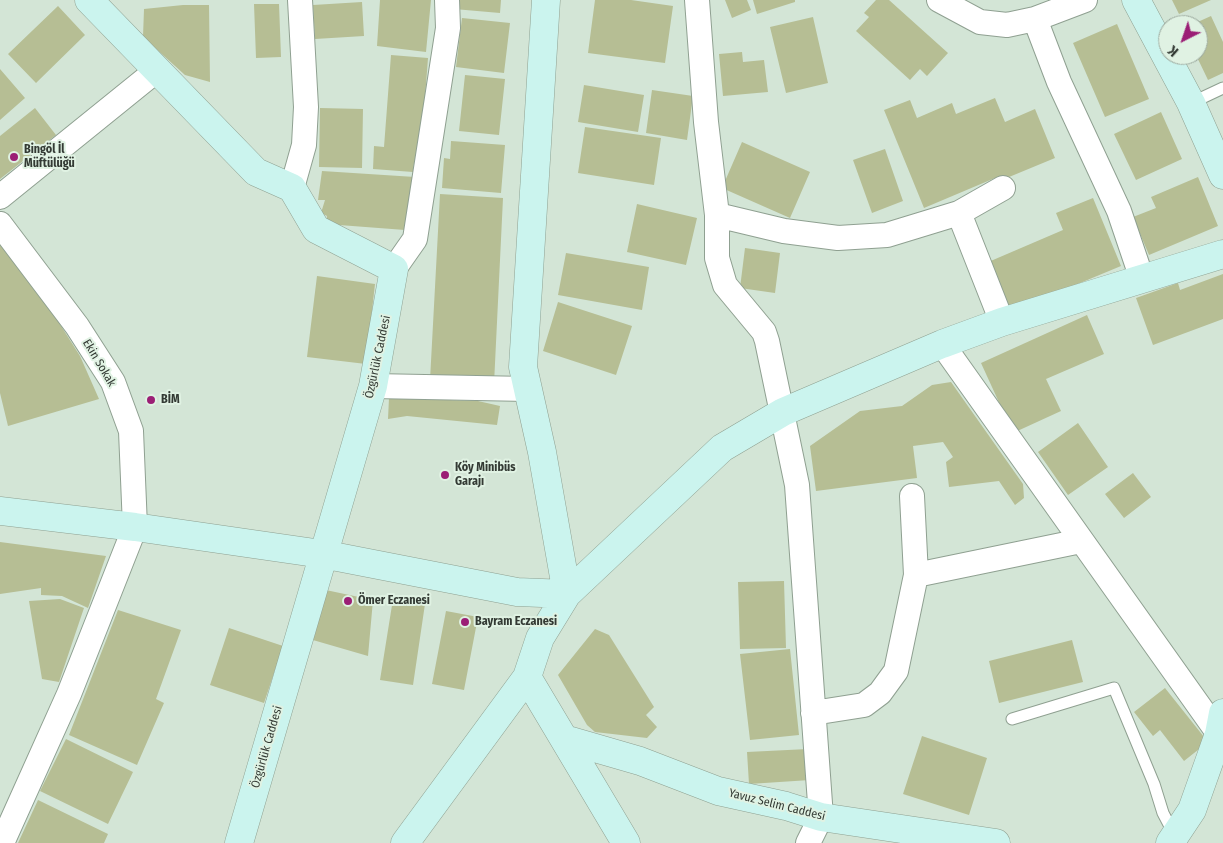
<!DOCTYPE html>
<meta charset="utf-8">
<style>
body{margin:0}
#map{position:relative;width:1223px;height:843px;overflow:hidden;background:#d3e5d6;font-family:"Fira Sans Condensed",sans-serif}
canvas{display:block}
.north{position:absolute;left:1158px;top:15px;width:50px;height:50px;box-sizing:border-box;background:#e0f2e3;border:1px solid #9ba89d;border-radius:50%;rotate:221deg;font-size:14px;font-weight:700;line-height:20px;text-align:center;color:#333a34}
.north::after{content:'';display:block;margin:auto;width:18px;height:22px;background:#9b1e75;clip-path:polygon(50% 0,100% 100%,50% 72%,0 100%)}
</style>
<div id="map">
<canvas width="1223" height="843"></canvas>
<div class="north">K</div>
</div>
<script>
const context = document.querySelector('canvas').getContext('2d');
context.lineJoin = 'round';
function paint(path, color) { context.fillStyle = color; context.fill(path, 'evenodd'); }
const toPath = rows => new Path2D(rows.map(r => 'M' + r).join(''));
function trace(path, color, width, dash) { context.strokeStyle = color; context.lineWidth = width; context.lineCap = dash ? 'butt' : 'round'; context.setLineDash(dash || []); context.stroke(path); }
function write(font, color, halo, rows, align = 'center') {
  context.font = font + ' "Fira Sans Condensed",sans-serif'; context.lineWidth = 4; context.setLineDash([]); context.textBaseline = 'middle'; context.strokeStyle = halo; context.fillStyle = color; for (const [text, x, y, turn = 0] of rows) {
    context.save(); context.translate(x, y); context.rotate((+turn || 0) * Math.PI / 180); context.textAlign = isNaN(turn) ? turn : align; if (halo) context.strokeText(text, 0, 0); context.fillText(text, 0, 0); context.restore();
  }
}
const building = toPath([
 [380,0,431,0,426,52,377,46],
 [455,0,501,0,500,13,454,9],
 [595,0,631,0,673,6,665,63,588,53],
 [725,0,747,0,751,10,732,18],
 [753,0,795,0,795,2,757,14],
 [876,0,889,0,948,53,927,76,920,69,910,80,856,31,869,17,864,13],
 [1172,0,1211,0,1179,14],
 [362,2,364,36,315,39,313,5],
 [254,4,279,4,281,57,256,58],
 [183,5,209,5,210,82,185,75,143,37,144,9],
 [58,6,85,35,36,83,8,54],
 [1211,16,1223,42,1223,73,1208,80,1196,55,1198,55,1198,25,1191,25],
 [813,17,828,83,786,93,770,27],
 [462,18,510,23,504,73,456,67],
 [1117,24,1149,99,1105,117,1073,43],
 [742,52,743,62,764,60,768,92,723,96,719,54],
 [391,55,428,58,420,164,414,163,413,172,373,169,374,146,384,147],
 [0,69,25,98,0,120],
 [465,75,505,79,499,135,459,131],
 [584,85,644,95,638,132,578,122],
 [652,90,693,96,687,140,646,133],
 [995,98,1005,122,1035,109,1055,158,997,182,995,178,924,208,884,110,910,100,917,118,952,103,956,114],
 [35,108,56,135,0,179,0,136],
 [320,108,363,109,362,168,319,167],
 [1161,112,1182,159,1136,180,1114,134],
 [585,127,661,138,654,185,578,173],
 [451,141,505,145,501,193,442,188,444,158,450,159],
 [742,142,810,172,790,218,722,188],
 [885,149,903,201,872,213,853,160],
 [322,171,415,177,405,230,326,224,327,216,321,213,325,200,318,200],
 [1198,177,1218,226,1149,255,1133,217,1156,208,1151,197],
 [440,194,503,198,494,384,430,380],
 [1093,198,1121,266,1008,313,986,263,1063,230,1056,213],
 [637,204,697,218,686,265,627,252],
 [0,242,51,310,80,356,99,399,8,426,0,393],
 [745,248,780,253,775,293,740,288],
 [566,253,649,267,642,310,558,295],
 [1223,274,1223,319,1153,345,1136,298,1178,283,1180,290],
 [317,276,375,284,366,364,307,357],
 [558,302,632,326,616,375,543,351],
 [1087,315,1104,354,1046,379,1061,411,1013,433,981,363],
 [951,382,1023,484,1024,498,1015,505,999,481,949,487,946,462,953,457,943,442,913,446,917,478,816,491,810,446,860,411,902,406,932,385],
 [404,394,449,400,478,401,500,406,497,425,407,416,388,419,389,398],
 [1078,423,1108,467,1068,495,1038,452],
 [1133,473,1151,497,1124,518,1105,494],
 [0,542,106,556,88,608,62,596,41,595,41,588,0,594],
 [784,581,786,648,740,649,738,582],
 [321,589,373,600,368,656,306,638],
 [60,599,84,608,59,682,42,679,29,601],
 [393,599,425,604,413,685,380,680],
 [118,610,181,630,156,699,164,703,137,765,69,735],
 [446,611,478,617,464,690,432,684],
 [229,628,283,646,264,703,210,685],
 [595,629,609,635,654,707,646,715,657,727,647,738,595,732,587,725,558,675],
 [1072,640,1083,682,999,703,989,661],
 [790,649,799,735,750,740,740,654],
 [1165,688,1208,742,1184,761,1160,730,1153,736,1134,712],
 [922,736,987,758,969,815,903,794],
 [66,739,133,772,108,824,40,791],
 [808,749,810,780,749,784,747,752],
 [38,800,108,834,104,843,18,843]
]);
const lane = toPath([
 [1191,103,1223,88],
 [1012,719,1114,688,1154,784,1163,813,1174,834]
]);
const street = toPath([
 [697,0,706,122,717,215,717,258,725,285,764,332,767,341,797,485,821,817,808,843],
 [939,0,980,22,1007,25,1035,19,1085,0],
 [1035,19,1059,82,1119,211,1142,279],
 [292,188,304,145,306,107,300,0],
 [0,197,157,70],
 [959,213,1002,322],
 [717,215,784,231,838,238,887,235,959,213,1003,188],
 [0,224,77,326,113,382,131,431,135,527,69,694,2,843],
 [394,269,415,239,448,28,447,0],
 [942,344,1219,734],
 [373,386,528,389],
 [916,575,1081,541],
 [813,713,864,705,880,693,896,671,916,575,912,496]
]);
const secondary = toPath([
 [89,0,256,172,292,188,316,229,394,269,373,386,239,843],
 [1136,0,1191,103,1223,175],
 [0,511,135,527,322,554,517,592,567,594,542,452,523,367,546,0],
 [527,677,626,843],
 [564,739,640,761,718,791,786,806,821,817,996,843],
 [405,843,527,677,540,638,567,594,722,448,783,412,942,344,1002,322,1223,254],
 [1170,843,1192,810,1219,734,1223,713]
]);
const markers = [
 [14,157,5,"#9b1e75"],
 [151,400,5,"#9b1e75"],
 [445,475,5,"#9b1e75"],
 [348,601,5,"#9b1e75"],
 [465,622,5,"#9b1e75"]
];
const poiNames = [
 ["Bingöl İl",24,150],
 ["Müftülüğü",24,164],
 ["BİM",161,400],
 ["Köy Minibüs",455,468],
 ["Garajı",455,482],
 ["Ömer Eczanesi",358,601],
 ["Bayram Eczanesi",475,622]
];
const streetNames = [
 ["Özgürlük Caddesi",378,357,-78],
 ["Ekin Sokak",99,363,59],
 ["Özgürlük Caddesi",267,747,-74],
 ["Yavuz Selim Caddesi",777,805,14]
];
paint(building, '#b6be94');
trace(lane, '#8fa091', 13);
trace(street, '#8fa091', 26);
trace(secondary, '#8fa091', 29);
trace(lane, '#fff', 11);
trace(street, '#fff', 24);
trace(secondary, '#cbf4ee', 28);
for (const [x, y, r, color] of markers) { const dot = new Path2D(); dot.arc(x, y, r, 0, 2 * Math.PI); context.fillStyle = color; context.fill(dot); trace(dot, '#e0f2e3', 2); }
write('bold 12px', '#333a34', '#e0f2e3', poiNames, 'left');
write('12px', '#333a34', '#e0f2e3', streetNames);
</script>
